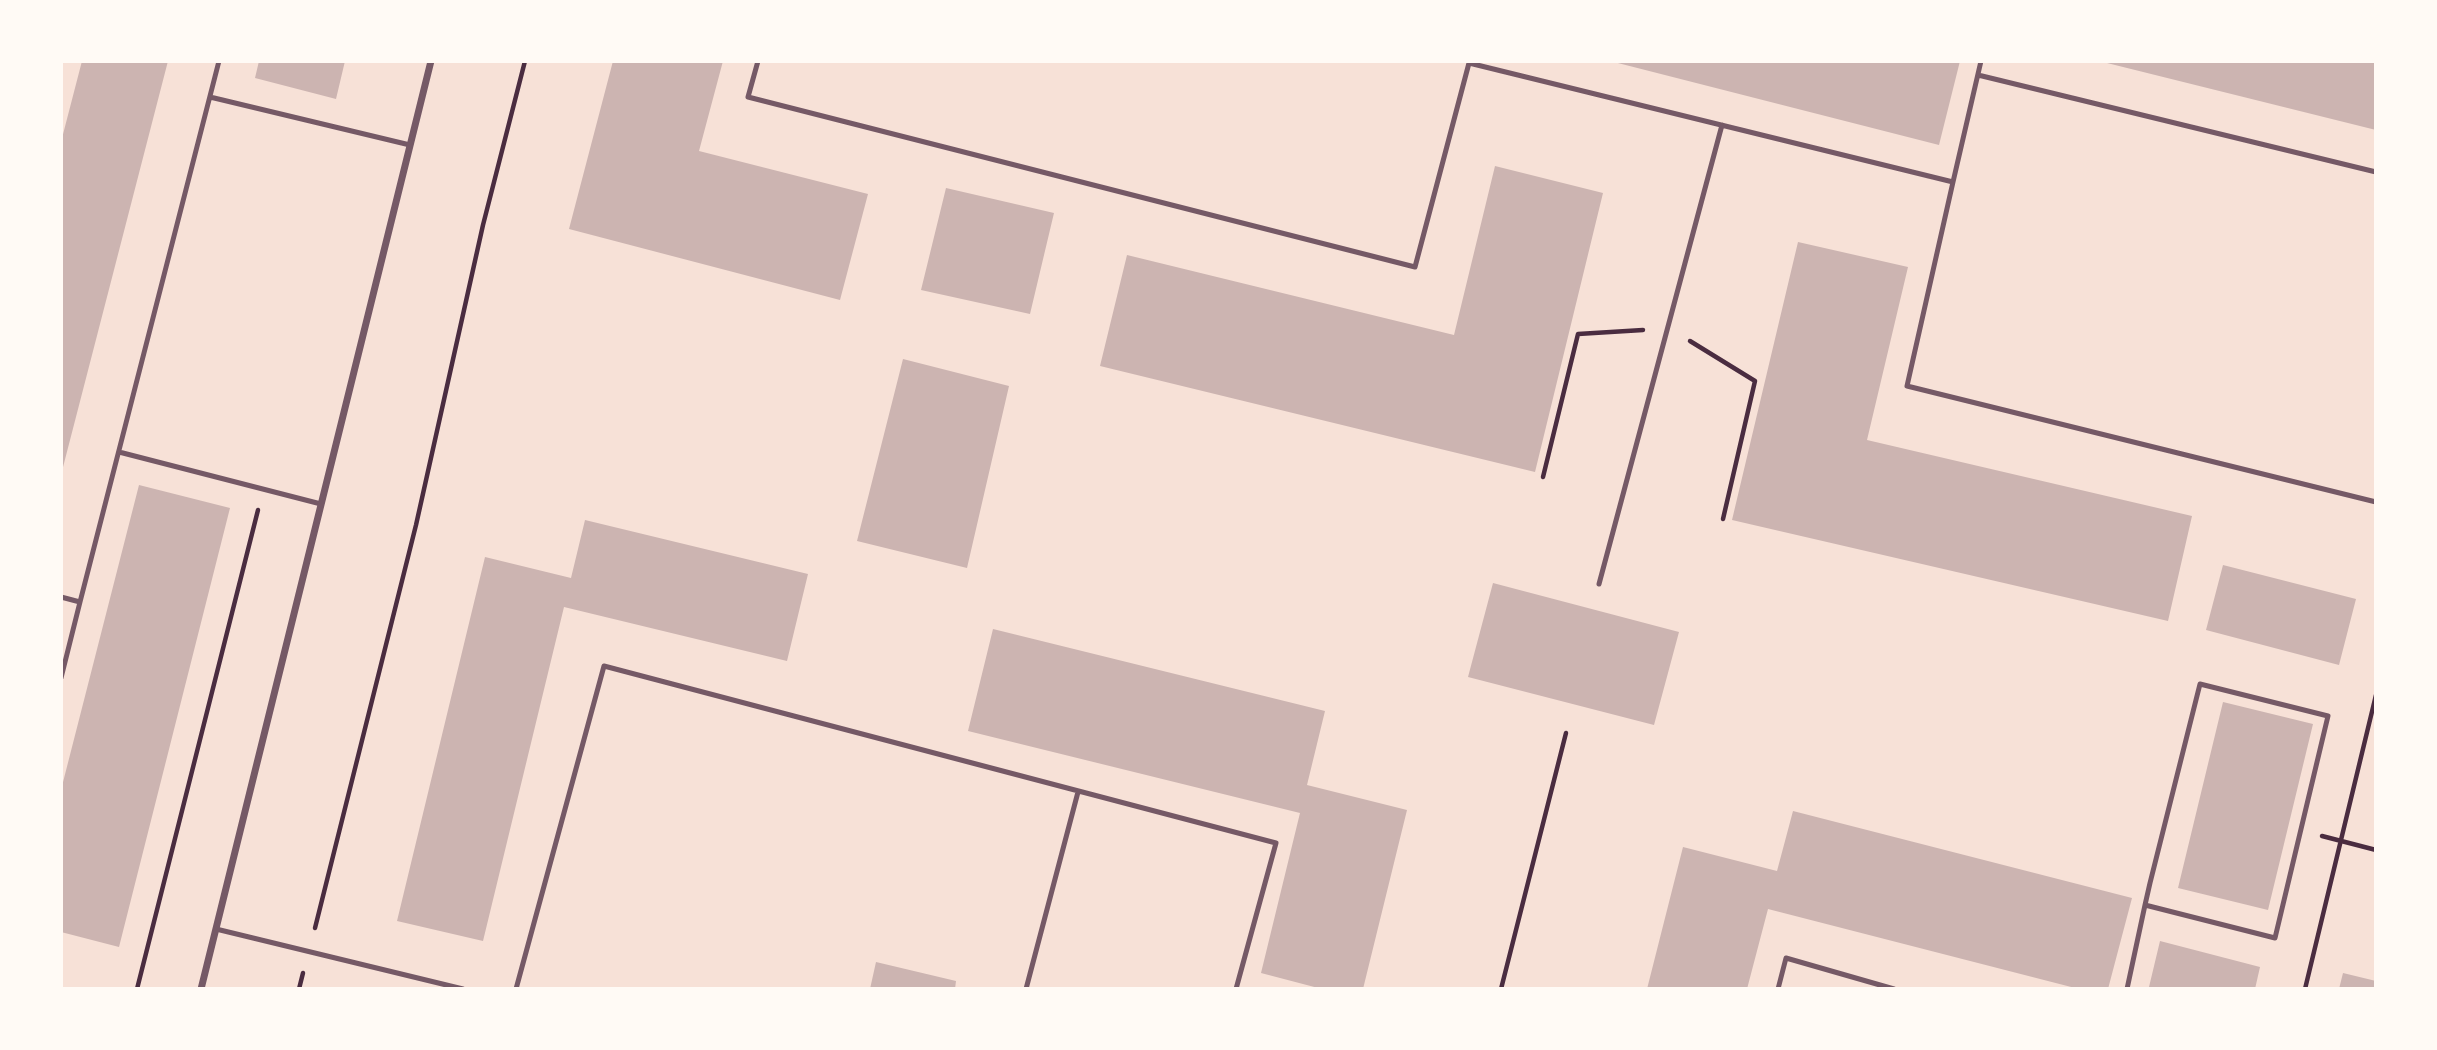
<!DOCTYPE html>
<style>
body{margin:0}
#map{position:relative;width:2437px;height:1050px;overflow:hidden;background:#f7e1d7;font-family:Bitter,serif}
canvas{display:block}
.frame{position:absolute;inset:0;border:63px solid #fffaf5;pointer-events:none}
</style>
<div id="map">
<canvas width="2437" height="1050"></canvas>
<div class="frame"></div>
</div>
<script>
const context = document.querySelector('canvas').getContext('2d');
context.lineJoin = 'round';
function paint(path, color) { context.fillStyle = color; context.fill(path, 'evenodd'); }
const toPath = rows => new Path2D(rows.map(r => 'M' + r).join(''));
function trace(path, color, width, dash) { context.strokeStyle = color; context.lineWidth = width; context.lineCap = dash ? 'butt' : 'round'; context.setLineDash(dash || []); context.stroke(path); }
const building = toPath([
 [82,61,168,61,62,471,61,142],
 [259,61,345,61,336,99,255,78],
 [613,61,723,61,699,151,868,194,840,300,569,229],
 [1610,61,1960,61,1939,145],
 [2103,61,2376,61,2376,130,2103,62],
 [1495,166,1603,193,1535,472,1100,366,1127,255,1454,335],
 [946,188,1054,213,1030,314,921,290],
 [1798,242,1908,267,1867,440,2192,516,2168,621,1732,520],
 [903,359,1009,386,967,568,857,541],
 [139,485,230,508,119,947,61,932,61,790],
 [585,520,808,574,787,661,564,607,483,941,397,921,485,557,571,578],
 [2223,565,2356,599,2339,665,2206,630],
 [1493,583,1679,632,1654,725,1468,677],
 [993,629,1325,711,1307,785,1407,810,1363,989,1322,989,1261,973,1300,813,968,731],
 [2223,702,2313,724,2268,910,2178,888],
 [1793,811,2132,898,2108,989,2079,989,1768,909,1747,989,1647,989,1683,847,1777,871],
 [2160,941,2260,967,2255,989,2157,989,2149,987],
 [876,962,956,981,955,989,870,989],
 [2343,973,2376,981,2376,989,2339,989]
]);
const path = toPath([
 [1690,341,1755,381,1723,519],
 [1543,477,1578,334,1643,330],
 [2322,836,2376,850],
 [315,928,416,525,483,225,525,61],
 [137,989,258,510],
 [299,989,303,973],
 [1501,989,1566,733],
 [2305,989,2376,695]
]);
const service = toPath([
 [758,61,748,97,1415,267,1469,63],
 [1469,61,1469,63,1953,182,1981,61],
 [1978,75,2376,172],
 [210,97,410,145],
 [1953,182,1907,386,2376,502],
 [119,452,321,504],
 [1599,584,1722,125],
 [61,597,80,602,219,61],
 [61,678,80,602],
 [216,929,463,989],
 [516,989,604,666,1276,843,1236,989],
 [1026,989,1078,792],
 [1778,989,1786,958,1894,989],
 [2127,989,2145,905,2150,883,2200,684,2328,716,2275,938,2145,905]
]);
const minor = toPath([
 [201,989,431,61]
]);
paint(building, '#ccb4b1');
trace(path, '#4a2c40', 4.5);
trace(service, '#755966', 5);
trace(minor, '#755966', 7);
</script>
